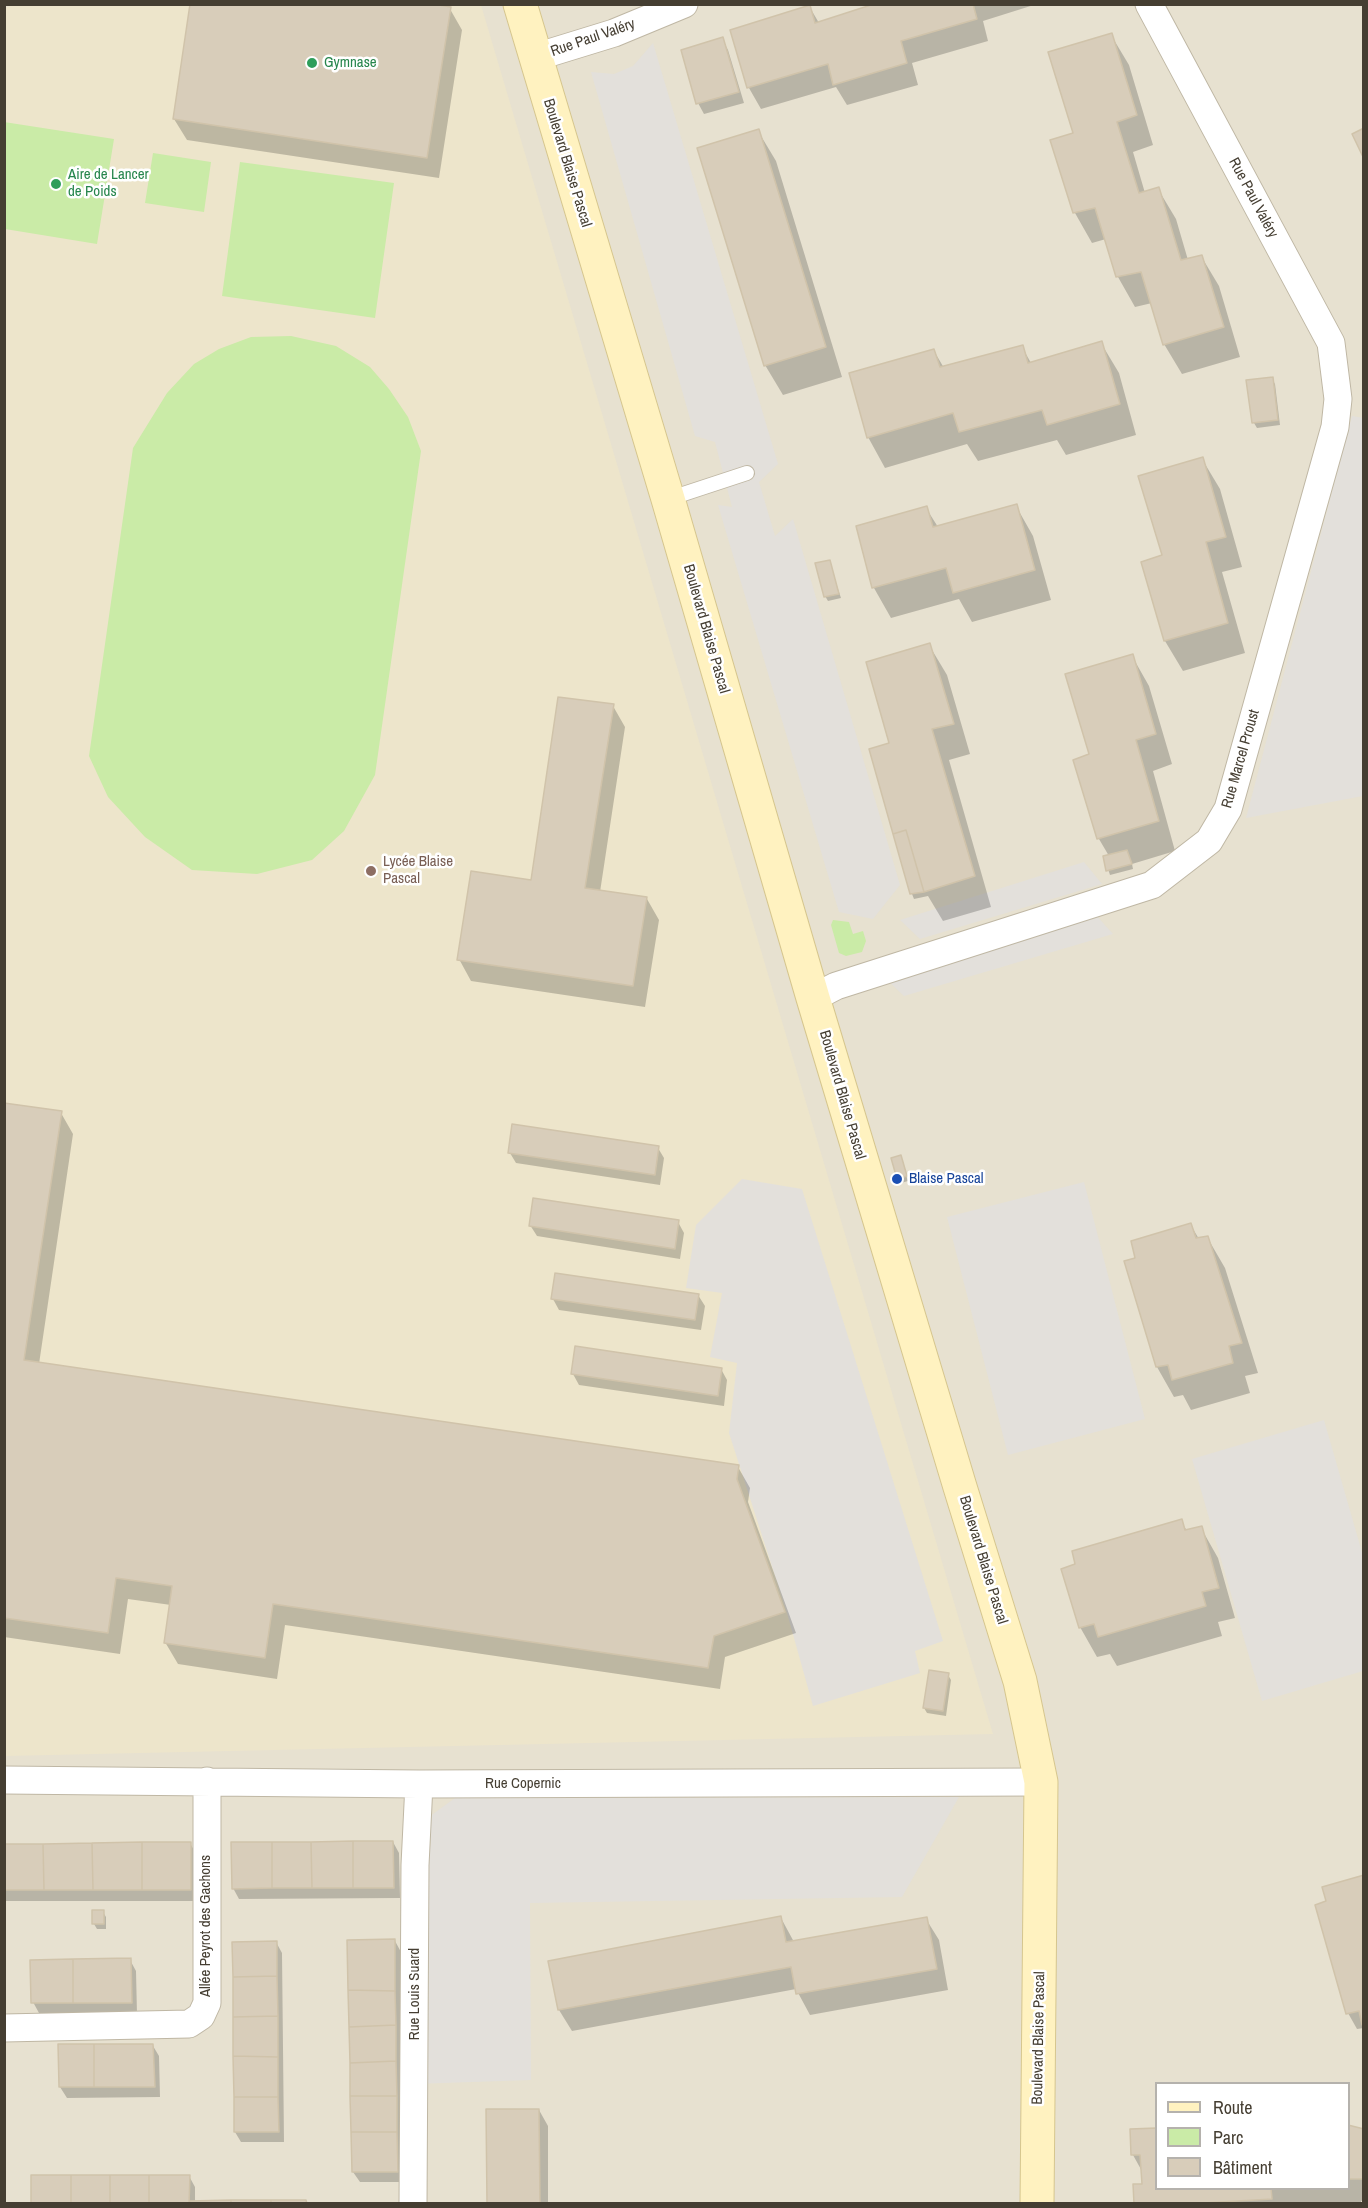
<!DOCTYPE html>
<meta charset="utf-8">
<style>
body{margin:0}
#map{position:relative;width:1368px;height:2208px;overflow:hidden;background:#f3eee2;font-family:"Archivo Narrow",sans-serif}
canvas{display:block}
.frame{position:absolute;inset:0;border:6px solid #453e32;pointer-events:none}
.legend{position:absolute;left:1155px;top:2082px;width:195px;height:108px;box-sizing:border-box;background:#fff;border:2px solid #b5b2ad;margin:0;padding:8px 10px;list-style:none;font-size:18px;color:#453e32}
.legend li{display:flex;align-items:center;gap:12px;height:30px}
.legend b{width:30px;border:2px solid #b5b2ad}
</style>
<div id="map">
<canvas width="1368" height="2208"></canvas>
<div class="frame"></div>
<ul class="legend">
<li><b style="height:8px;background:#fff2c0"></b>Route</li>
<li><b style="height:16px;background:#caeba7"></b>Parc</li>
<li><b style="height:16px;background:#d8cdba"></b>Bâtiment</li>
</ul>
</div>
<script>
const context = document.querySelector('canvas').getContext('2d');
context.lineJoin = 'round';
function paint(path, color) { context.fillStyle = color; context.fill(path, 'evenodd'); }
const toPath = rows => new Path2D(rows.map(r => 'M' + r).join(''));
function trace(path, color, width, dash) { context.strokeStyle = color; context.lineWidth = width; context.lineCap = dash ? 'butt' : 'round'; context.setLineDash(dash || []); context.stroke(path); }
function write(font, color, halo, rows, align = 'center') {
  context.font = font + ' "Archivo Narrow",sans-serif'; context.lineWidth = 5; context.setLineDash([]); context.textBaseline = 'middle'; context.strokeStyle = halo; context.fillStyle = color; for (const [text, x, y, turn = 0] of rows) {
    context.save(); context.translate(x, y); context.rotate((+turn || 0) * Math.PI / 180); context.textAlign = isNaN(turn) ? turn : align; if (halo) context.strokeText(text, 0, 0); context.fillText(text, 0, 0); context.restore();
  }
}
const residential = toPath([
 [5,5,1363,5,1363,2203,5,2204],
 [1156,2084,1348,2084,1348,2188,1156,2188]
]);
const education = toPath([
 [15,4,481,5,993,1734,5,1756,4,8]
]);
const green = toPath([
 [4,122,114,139,97,244,5,229],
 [153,153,211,162,204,212,145,203],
 [240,162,394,183,375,318,222,296],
 [291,336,336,346,370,367,389,389,408,417,421,451,375,775,344,831,312,860,257,874,192,870,145,837,108,797,89,756,133,448,167,393,194,364,219,349,251,337],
 [833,920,849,922,853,934,863,931,866,941,862,952,846,956,839,953,831,925]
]);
const parking = toPath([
 [653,43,778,464,759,482,775,536,793,519,900,885,873,919,839,912,718,505,732,507,715,442,695,436,591,72,614,74,633,66],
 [1352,416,1364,418,1363,796,1246,818],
 [1084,862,1102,884,920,939,900,920],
 [1095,914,1113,934,904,996,885,978],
 [742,1179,802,1189,943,1641,915,1651,920,1673,813,1706,787,1613,729,1433,737,1363,710,1357,722,1293,686,1288,696,1225],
 [1084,1182,1145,1419,1008,1455,947,1217],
 [1324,1420,1363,1556,1363,1671,1262,1701,1192,1459],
 [959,1797,902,1897,530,1903,531,2080,414,2084,422,1883,431,1844,429,1817,455,1798]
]);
const shadow = toPath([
 [879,4,1037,4,983,21,988,41,912,63,918,85,847,105,836,87,761,109,749,88,732,31,809,6,819,23],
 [450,9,462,30,439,178,187,140,174,119],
 [1111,35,1129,65,1153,145,1133,152,1145,193,1158,189,1176,219,1188,260,1201,256,1219,286,1240,357,1182,374,1164,344,1152,303,1135,307,1118,277,1106,239,1092,243,1075,213,1052,141,1075,134],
 [722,39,728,50,744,103,704,114,698,103],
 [758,131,776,161,842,377,783,395,765,365],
 [1101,343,1119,373,1136,435,1066,455,1057,440,978,461,967,444,885,468,868,437,934,351,944,368,1022,347,1031,363],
 [1272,379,1275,384,1280,425,1257,428,1254,423,1248,382],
 [1202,459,1220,489,1242,567,1222,572,1245,653,1183,671,1165,641,1143,563,1164,557],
 [1016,506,1033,536,1051,600,972,622,959,599,891,618,874,588,926,508,938,527],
 [829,562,841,598,828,601,825,596],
 [929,645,947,675,970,754,949,760,991,907,943,921,928,896,914,899,912,894,871,750,891,744],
 [1132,656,1149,686,1172,764,1153,771,1175,851,1132,864,1133,869,1110,875,1104,857,1109,856,1099,839,1075,761,1091,755],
 [613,706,625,727,600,892,647,899,659,920,645,1007,471,981,459,959,532,882],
 [4,1104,61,1113,73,1134,39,1364,738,1467,750,1488,748,1502,796,1633,725,1657,720,1689,285,1625,277,1679,178,1664,165,1642,171,1605,128,1599,120,1654,4,1637],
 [658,1148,664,1158,660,1185,516,1163,510,1153],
 [900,1157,908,1181,901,1183,898,1178],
 [678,1222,684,1233,680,1259,537,1236,530,1225],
 [1190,1224,1199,1239,1207,1237,1225,1268,1258,1373,1245,1376,1250,1393,1191,1410,1183,1395,1174,1397,1157,1367,1137,1259],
 [698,1295,705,1306,701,1330,559,1310,553,1299],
 [721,1369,727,1380,724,1406,579,1385,573,1374],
 [1181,1521,1187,1531,1201,1528,1218,1558,1235,1618,1218,1622,1222,1636,1117,1666,1110,1654,1097,1657,1080,1627],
 [948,1675,951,1680,946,1716,927,1713,924,1708],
 [393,1842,399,1853,400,1898,239,1899,233,1888],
 [190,1843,196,1854,197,1901,4,1901,4,1846],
 [1364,1876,1364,2028,1357,2029,1348,2013,1328,1902],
 [103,1912,106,1917,106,1929,97,1929,94,1924],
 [781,1918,794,1942,926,1919,939,1940,948,1990,810,2015,796,1989,572,2031,559,2010,549,1962],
 [395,1941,401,1952,403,2182,360,2182,353,2172],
 [276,1942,282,1953,284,2142,241,2142,235,2132],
 [130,1960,136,1971,137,2014,39,2013,33,2002],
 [153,2046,159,2056,160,2097,67,2098,60,2087],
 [539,2110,548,2126,548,2204,489,2204],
 [1348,2126,1364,2130,1364,2200,1361,2201,1361,2204,1135,2204,1143,2185,1143,2173,1133,2155,1131,2131,1156,2129,1156,2188,1348,2188],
 [189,2176,195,2187,195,2202,306,2201,307,2204,32,2204]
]);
const building = toPath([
 [190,4,433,4,451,7,427,158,173,119,190,4],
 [874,4,973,4,977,19,901,41,907,63,833,85,828,64,747,88,730,30,810,5,815,23,874,4],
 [1112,33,1137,115,1117,122,1139,193,1159,187,1181,260,1202,255,1224,327,1163,345,1141,272,1116,277,1095,208,1073,213,1050,140,1073,133,1048,52,1112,33],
 [723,37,739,92,696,104,681,50,723,37],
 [1364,128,1364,159,1352,134,1364,128],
 [759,129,826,347,764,366,697,148,759,129],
 [1102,341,1120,404,1047,425,1042,410,959,432,953,413,867,438,849,373,934,349,940,367,1023,345,1028,363,1102,341],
 [1273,377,1278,420,1252,423,1246,380,1273,377],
 [1203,457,1226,537,1206,542,1228,623,1164,641,1141,562,1162,555,1138,476,1203,457],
 [1017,504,1035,570,953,593,946,568,872,588,856,526,927,506,933,527,1017,504],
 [830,560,839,594,824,597,815,563,830,560],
 [930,643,954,724,932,729,975,876,924,892,906,830,893,834,869,749,889,743,866,662,930,643],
 [1133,654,1156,734,1136,740,1159,821,1097,839,1073,760,1089,754,1065,674,1133,654],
 [558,697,614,704,585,888,647,897,633,986,457,960,471,871,531,880,558,697],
 [906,830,924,892,910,894,893,834,906,830],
 [1127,850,1132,864,1106,871,1103,856,1127,850],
 [4,1103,62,1111,24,1360,739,1465,737,1479,785,1612,714,1636,708,1668,273,1604,265,1658,164,1643,172,1586,116,1578,108,1633,4,1618,4,1103],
 [512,1124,659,1146,655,1175,508,1153,512,1124],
 [901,1155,907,1176,897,1179,891,1158,901,1155],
 [533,1198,679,1220,675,1249,529,1226,533,1198],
 [1191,1223,1196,1238,1208,1236,1242,1343,1229,1346,1233,1363,1172,1380,1168,1365,1156,1367,1124,1261,1135,1258,1131,1241,1191,1223],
 [555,1273,699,1294,695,1320,551,1299,555,1273],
 [575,1346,722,1368,718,1396,571,1374,575,1346],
 [1182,1519,1185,1530,1202,1526,1219,1588,1202,1592,1206,1606,1098,1637,1094,1624,1079,1628,1061,1569,1075,1564,1072,1551,1182,1519],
 [929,1670,949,1673,943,1711,923,1708,929,1670],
 [353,1841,353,1888,312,1888,311,1842,353,1841],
 [353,1841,393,1841,394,1888,353,1888,353,1841],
 [142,1842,191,1842,191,1890,142,1890,142,1842],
 [142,1842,142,1890,93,1890,92,1843,142,1842],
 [231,1842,272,1842,272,1888,232,1889,231,1842],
 [272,1842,311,1842,312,1888,272,1888,272,1842],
 [92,1843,93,1890,44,1890,43,1844,92,1843],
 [4,1844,43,1844,44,1890,4,1890,4,1844],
 [1364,1875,1364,2024,1362,2025,1359,2011,1346,2014,1315,1905,1326,1901,1322,1887,1364,1875],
 [92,1910,104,1910,104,1924,92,1924,92,1910],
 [781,1916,786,1942,927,1917,937,1969,796,1994,791,1967,558,2010,548,1961,781,1916],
 [395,1939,395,1991,348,1990,347,1940,395,1939],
 [277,1941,277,1976,233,1977,232,1942,277,1941],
 [131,1958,132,2003,73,2003,73,1959,131,1958],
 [73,1959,73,2003,31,2003,30,1960,73,1959],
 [277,1976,278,2016,233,2017,233,1977,277,1976],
 [348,1990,395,1991,396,2025,349,2027,348,1990],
 [278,2016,278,2057,233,2056,233,2017,278,2016],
 [396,2025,396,2061,350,2063,349,2027,396,2025],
 [58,2044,94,2044,94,2087,59,2087,58,2044],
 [94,2044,153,2044,155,2087,94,2087,94,2044],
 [233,2056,278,2057,278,2097,234,2097,233,2056],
 [396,2061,397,2096,350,2096,350,2063,396,2061],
 [350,2096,397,2096,397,2132,351,2132,350,2096],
 [234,2097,278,2097,279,2132,234,2132,234,2097],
 [486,2109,539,2109,540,2204,487,2204,486,2109],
 [1348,2125,1364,2129,1364,2179,1349,2179,1349,2189,1310,2188,1348,2188,1348,2125],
 [1156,2128,1156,2188,1271,2188,1272,2199,1186,2204,1134,2204,1133,2184,1142,2184,1140,2155,1131,2155,1130,2129,1156,2128],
 [351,2132,397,2132,398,2172,352,2172,351,2132],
 [31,2175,71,2175,71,2204,31,2204,31,2175],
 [71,2175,110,2175,110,2204,71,2204,71,2175],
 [110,2175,149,2175,149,2204,110,2204,110,2175],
 [149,2175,190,2175,189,2204,149,2204,149,2175],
 [231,2200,271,2200,271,2204,231,2204,231,2200],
 [231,2200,231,2204,189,2204,190,2201,231,2200],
 [271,2200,306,2200,307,2204,271,2204,271,2200]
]);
const lane = toPath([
 [668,499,747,473]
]);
const street = toPath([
 [536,57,614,33,684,4],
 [813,998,836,986,1152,885,1209,841,1228,809,1335,427,1338,399,1331,343,1149,4],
 [4,1780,419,1784,1041,1782],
 [4,2028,189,2024,201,2016,207,2003,207,1781],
 [413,2204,415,1865,419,1784]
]);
const secondary = toPath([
 [520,4,668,499,813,998,960,1487,1020,1681,1041,1782,1037,2204]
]);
const markers = [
 [312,63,6,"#2e9e5b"],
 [56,184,6,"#2e9e5b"],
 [371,871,6,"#8d6e63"],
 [897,1179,6,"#1a4fb4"]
];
const streetNames = [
 ["Rue Paul Valéry",593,38,-19],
 ["Boulevard Blaise Pascal",567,163,73],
 ["Rue Paul Valéry",1253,198,62],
 ["Boulevard Blaise Pascal",706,629,74],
 ["Rue Marcel Proust",1241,759,-74],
 ["Boulevard Blaise Pascal",842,1095,74],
 ["Boulevard Blaise Pascal",983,1560,73],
 ["Rue Copernic",523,1784],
 ["Allée Peyrot des Gachons",206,1926,-90],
 ["Rue Louis Suard",415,1994,-90],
 ["Boulevard Blaise Pascal",1039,2038,-89]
];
const leisureNames = [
 ["Gymnase",324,63],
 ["Aire de Lancer",68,175],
 ["de Poids",68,192]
];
const educationNames = [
 ["Lycée Blaise",383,862],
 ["Pascal",383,879]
];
const transitNames = [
 ["Blaise Pascal",909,1179]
];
paint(residential, '#e7e1d0');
paint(education, '#ede5cb');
paint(green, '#caeba7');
paint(parking, '#e3e0db');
paint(shadow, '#0003');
paint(building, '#d8cdba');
trace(building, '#d0c3aa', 1.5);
trace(lane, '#bfb7a4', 16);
trace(street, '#bfb7a4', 29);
trace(secondary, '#d6c68e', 35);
trace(lane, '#fff', 14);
trace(street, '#fff', 27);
trace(secondary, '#fff2c0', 33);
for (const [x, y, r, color] of markers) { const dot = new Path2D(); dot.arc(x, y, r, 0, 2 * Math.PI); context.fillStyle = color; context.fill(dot); trace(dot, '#fff', 2); }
write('15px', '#453e32', '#fff', streetNames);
write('15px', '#27864d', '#fff', leisureNames, 'left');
write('15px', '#785e54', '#fff', educationNames, 'left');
write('15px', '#164399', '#fff', transitNames, 'left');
</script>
